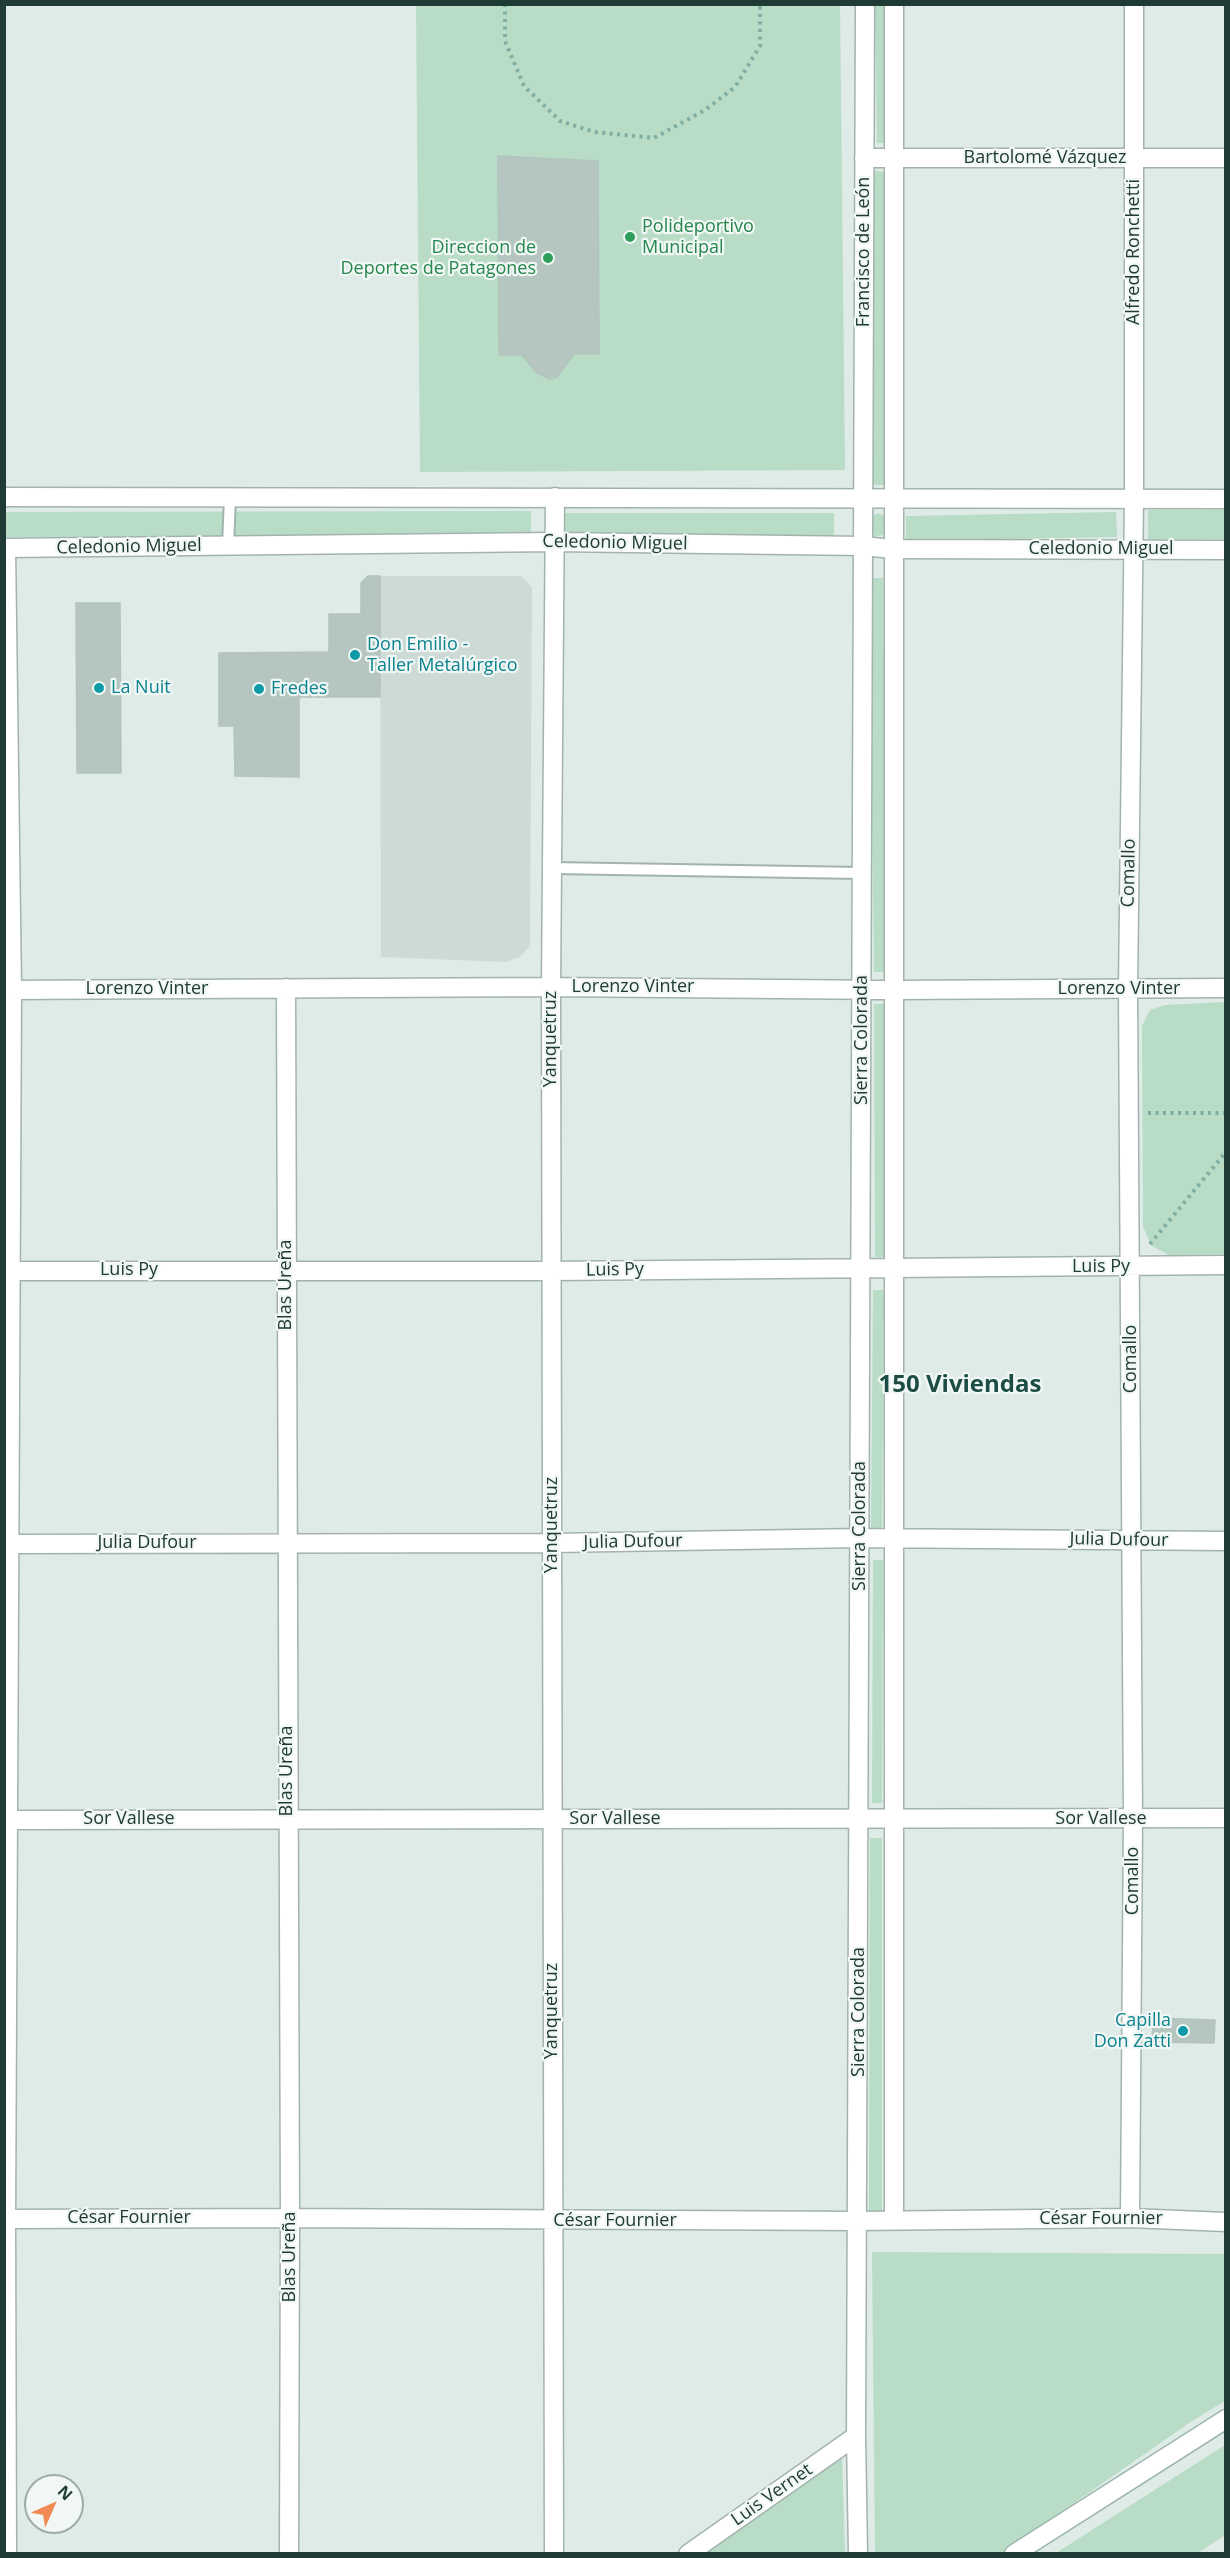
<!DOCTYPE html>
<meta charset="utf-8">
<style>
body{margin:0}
#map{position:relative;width:1230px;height:2558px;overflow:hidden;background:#dfebe7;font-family:"Open Sans",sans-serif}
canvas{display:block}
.frame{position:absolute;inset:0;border:6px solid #203b36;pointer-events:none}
.north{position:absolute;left:24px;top:2474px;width:60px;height:60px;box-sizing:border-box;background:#f0f7f4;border:2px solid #9daca8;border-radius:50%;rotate:45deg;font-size:16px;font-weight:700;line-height:24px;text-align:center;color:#203b36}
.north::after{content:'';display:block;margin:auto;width:21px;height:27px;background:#f28a56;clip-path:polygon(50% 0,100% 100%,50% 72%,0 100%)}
</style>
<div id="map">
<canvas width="1230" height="2558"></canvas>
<div class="frame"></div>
<div class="north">N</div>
</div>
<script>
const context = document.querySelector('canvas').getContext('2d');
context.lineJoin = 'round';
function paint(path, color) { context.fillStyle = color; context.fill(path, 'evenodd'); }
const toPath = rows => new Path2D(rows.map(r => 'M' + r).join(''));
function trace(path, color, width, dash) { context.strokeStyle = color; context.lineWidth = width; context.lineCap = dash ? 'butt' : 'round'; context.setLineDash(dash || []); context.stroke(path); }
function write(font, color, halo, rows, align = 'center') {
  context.font = font + ' "Open Sans",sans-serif'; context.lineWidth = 4.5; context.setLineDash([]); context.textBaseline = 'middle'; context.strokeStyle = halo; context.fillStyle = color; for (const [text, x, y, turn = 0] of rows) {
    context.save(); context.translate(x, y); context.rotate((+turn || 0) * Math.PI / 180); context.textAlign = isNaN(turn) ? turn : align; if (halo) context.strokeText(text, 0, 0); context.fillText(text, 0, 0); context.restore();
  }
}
const built = toPath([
 [380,576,521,576,532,587,530,946,521,956,507,962,381,957]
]);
const green = toPath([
 [416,5,840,5,845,470,420,472],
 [875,5,888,5,889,143,877,143],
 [874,171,886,172,885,485,873,485],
 [1148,510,1225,510,1225,539,1148,539],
 [531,511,531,536,5,537,4,512],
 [1116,512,1117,537,906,541,906,516],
 [564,513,834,513,834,537,564,537],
 '867 525a11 11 0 1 1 22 0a11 11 0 1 1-22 0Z',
 [869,578,883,578,887,972,874,972],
 [1225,1002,1225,1254,1169,1255,1152,1246,1143,1227,1142,1026,1150,1010,1165,1005],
 [874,1004,885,1004,886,1257,875,1257],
 [873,1290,884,1290,882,1528,871,1528],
 [873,1560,883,1560,882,1803,872,1803],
 [870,1838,882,1838,882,2213,869,2213],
 [872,2252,1225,2254,1225,2401,1192,2421,1002,2553,875,2553],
 [1225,2445,1225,2535,1198,2553,1056,2553],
 [842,2458,845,2553,706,2553]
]);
const building = toPath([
 [498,156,598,161,599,354,574,354,557,377,549,379,536,372,522,355,499,355,498,156],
 [368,576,380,576,380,697,299,697,299,777,235,776,234,726,219,726,219,653,329,652,329,614,361,614,361,583,368,576],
 [76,603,120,603,121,773,77,773,76,603],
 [1153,2018,1215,2020,1214,2043,1152,2042,1153,2018]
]);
const path = toPath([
 [505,4,505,41,524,86,560,121,595,132,654,138,705,110,735,87,760,46,760,4],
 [1148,1113,1226,1113],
 [1150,1244,1226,1152]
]);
const service = toPath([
 [228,546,230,497],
 [552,868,862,873]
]);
const minor = toPath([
 [894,4,894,2220],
 [864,158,1226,158],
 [6,548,12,990,6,2219,7,2554],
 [286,988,290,2218,289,2554],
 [4,990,551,987,893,990,1226,988],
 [4,1271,551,1271,1226,1265],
 [4,1544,552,1543,860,1538,1226,1541],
 [1130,2218,1133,1819,1128,989,1134,499,1134,4],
 [4,2219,290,2218,858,2221,1130,2218,1226,2222],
 [554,2554,551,987,555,497],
 [688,2554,856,2436],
 [858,2554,856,2436,865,4]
]);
const tertiary = toPath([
 [4,497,1226,499],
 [4,548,555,542,863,546,893,549,1226,550],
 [4,1820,1226,1818]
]);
const secondary = toPath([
 [1014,2554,1226,2419]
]);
const markers = [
 [630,237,6,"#2e9e5b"],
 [548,258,6,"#2e9e5b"],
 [355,655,6,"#0f9aa8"],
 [99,688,6,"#0f9aa8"],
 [259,689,6,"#0f9aa8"],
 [1183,2031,6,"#0f9aa8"]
];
const streetNames = [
 ["Bartolomé Vázquez",1045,158],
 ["Francisco de León",864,252,-90],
 ["Alfredo Ronchetti",1134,252,-90],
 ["Celedonio Miguel",615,543,1],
 ["Celedonio Miguel",129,547,-1],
 ["Celedonio Miguel",1101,549],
 ["Comallo",1129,873,-89],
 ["Lorenzo Vinter",633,987],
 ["Lorenzo Vinter",147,989],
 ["Lorenzo Vinter",1119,989],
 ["Yanquetruz",551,1039,-90],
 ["Sierra Colorada",862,1040,-90],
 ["Luis Py",1101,1267],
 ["Luis Py",129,1270],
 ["Luis Py",615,1270,-1],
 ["Blas Ureña",286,1285,-90],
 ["Comallo",1131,1359,-90],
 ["Yanquetruz",552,1525,-90],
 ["Sierra Colorada",860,1526,-90],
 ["Julia Dufour",1119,1540,1],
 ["Julia Dufour",633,1542,-1],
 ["Julia Dufour",147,1543],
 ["Blas Ureña",287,1771,-90],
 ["Sor Vallese",129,1819],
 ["Sor Vallese",615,1819],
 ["Sor Vallese",1101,1819],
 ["Comallo",1133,1881,-90],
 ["Yanquetruz",552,2011,-90],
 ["Sierra Colorada",859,2012,-90],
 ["César Fournier",129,2218],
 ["César Fournier",1101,2219],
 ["César Fournier",615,2221],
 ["Blas Ureña",290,2257,-90],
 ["Luis Vernet",772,2495,-35]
];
const leisureNames = [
 ["Polideportivo",642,227],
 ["Municipal",642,248],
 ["Direccion de",536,248,"right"],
 ["Deportes de Patagones",536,269,"right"]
];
const cultureNames = [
 ["Don Emilio -",367,645],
 ["Taller Metalúrgico",367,666],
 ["La Nuit",111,688],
 ["Fredes",271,689],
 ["Capilla",1171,2021,"right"],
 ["Don Zatti",1171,2042,"right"]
];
const districtNames = [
 ["150 Viviendas",960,1385]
];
paint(built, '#cedad6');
paint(green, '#b8dcc5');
paint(building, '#b5c5c0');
trace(building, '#b2c4be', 1.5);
trace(service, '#a2b3ae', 14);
trace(minor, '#a2b3ae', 21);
trace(tertiary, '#a2b3ae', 21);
trace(secondary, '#9eb6b0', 21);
trace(path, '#7faea4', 4, [3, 4.5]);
trace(service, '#fff', 10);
trace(minor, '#fff', 18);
trace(tertiary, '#fff', 18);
trace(secondary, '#fff', 18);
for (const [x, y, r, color] of markers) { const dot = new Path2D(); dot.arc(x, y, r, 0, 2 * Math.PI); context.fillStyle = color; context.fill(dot); trace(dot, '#f0f7f4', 2); }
write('18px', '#203b36', '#f0f7f4', streetNames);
write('18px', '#27864d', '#f0f7f4', leisureNames, 'left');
write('18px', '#0d838f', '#f0f7f4', cultureNames, 'left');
write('bold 24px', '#1c4d45', '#f0f7f4', districtNames);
</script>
